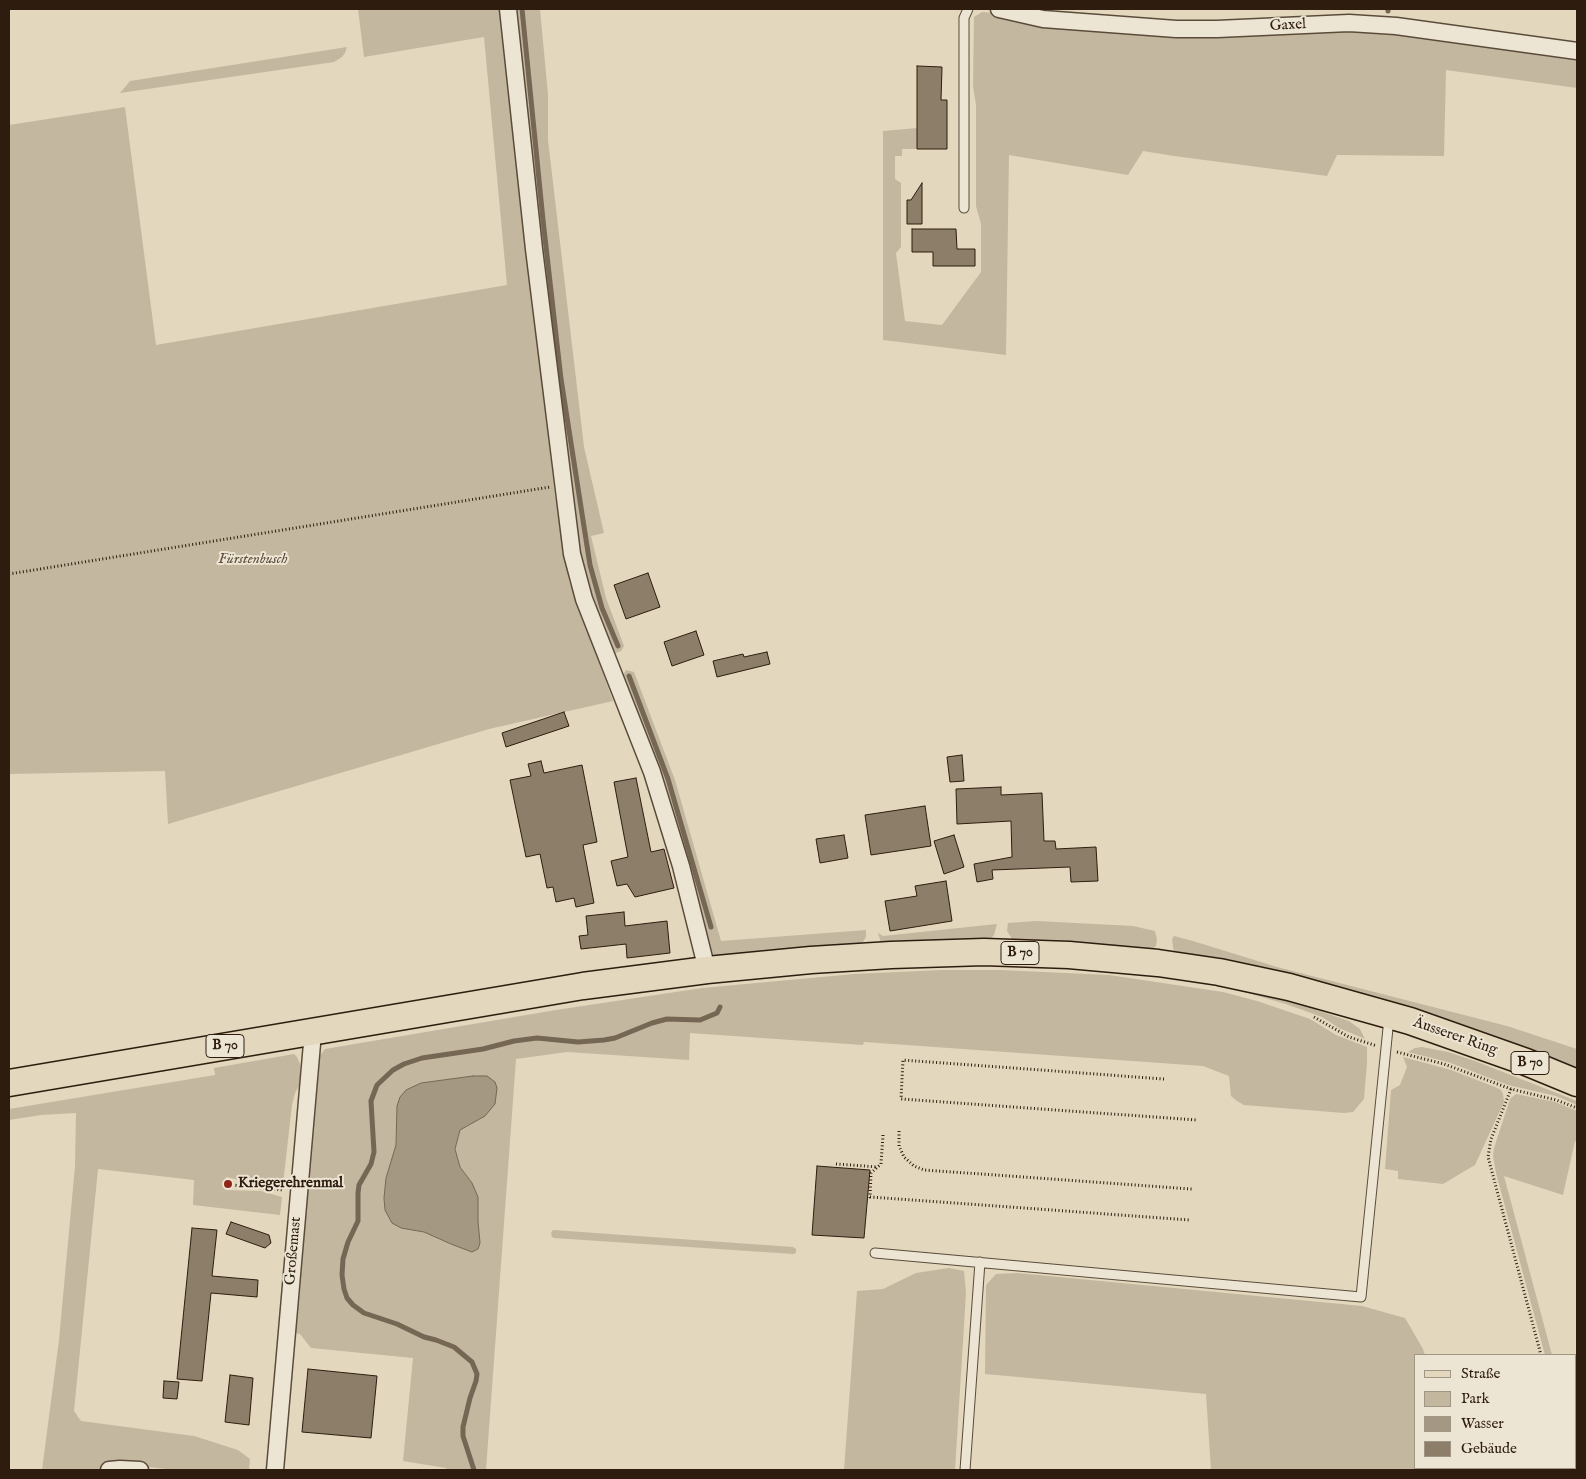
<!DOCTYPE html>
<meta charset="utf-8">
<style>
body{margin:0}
#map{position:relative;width:1586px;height:1479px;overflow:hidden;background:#e3d7bd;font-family:"IM FELL English",serif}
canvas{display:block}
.frame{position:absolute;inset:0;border:10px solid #2e1d0f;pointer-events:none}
.legend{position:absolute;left:1414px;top:1354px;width:162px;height:115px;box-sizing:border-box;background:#ede5d4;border:1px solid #a19585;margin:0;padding:6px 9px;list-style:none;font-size:15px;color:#2e1d0f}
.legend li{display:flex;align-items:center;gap:10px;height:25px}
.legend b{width:25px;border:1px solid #a19585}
</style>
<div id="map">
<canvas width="1586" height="1479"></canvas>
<div class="frame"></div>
<ul class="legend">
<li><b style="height:6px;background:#e3d7bd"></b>Straße</li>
<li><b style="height:14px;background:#c4b79f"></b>Park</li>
<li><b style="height:14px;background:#a59882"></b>Wasser</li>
<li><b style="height:14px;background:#8c7e69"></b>Gebäude</li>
</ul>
</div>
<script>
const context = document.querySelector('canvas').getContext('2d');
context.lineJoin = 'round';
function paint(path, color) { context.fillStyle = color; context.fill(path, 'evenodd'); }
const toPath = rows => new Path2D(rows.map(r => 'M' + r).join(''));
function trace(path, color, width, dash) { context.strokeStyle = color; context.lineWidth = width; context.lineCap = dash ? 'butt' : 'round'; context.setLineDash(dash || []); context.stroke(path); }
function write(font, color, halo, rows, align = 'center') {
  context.font = font + ' "IM FELL English",serif'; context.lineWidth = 4; context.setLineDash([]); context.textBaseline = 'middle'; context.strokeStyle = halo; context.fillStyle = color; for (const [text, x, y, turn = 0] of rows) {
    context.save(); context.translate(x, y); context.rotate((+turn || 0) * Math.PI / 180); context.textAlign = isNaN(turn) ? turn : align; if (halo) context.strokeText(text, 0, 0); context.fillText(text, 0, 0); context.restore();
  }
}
const green = toPath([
 [358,9,500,9,513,134,555,496,569,581,613,701,489,729,168,824,165,771,9,774,9,125,125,107,156,345,507,285,484,37,364,57],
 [512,9,540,9,548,95,548,140,584,447,604,533,591,536,606,598,624,646,621,651,610,655,583,581],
 [982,12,993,13,1034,23,1343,27,1577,57,1577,88,1446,70,1444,156,1337,155,1327,176,1174,156,1143,151,1128,175,1009,155,1006,355,883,340,883,131,917,128,917,149,902,149,902,156,895,156,895,179,901,183,901,247,896,253,905,321,942,325,981,272,981,224,976,206,976,105,973,86,974,17],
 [347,47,345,53,342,57,334,62,120,93,130,81],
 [626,670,634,672,675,780,721,941,866,930,866,937,861,945,718,959,713,954,706,944,621,678],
 [1037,921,1133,926,1155,931,1157,940,1156,946,1150,951,1014,942,1007,931,1008,923],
 [997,924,994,935,987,942,881,943,878,933,883,936],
 [1174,936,1193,941,1277,967,1507,1026,1577,1049,1577,1070,1174,954,1172,939],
 [941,970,1001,970,1109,975,1223,992,1257,1001,1310,1019,1336,1035,1367,1047,1367,1063,1364,1099,1353,1112,1344,1113,1244,1105,1237,1101,1231,1096,1229,1076,1203,1066,864,1042,863,1045,690,1033,689,1060,567,1052,516,1059,486,1470,447,1470,446,1468,403,1461,413,1358,311,1348,300,1334,290,1332,318,1058,325,1049,556,1010,702,988,854,974],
 [473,1076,487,1076,485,1116,460,1130,455,1149,460,1167,472,1183,480,1243,472,1252,451,1244,424,1232,402,1228,385,1210,384,1198,386,1178,396,1145,397,1106,406,1090,421,1083],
 [1216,984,1275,996,1349,1021,1360,1029,1365,1039,1339,1028,1322,1017,1286,1004],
 [1422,1047,1448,1052,1475,1061,1577,1101,1577,1105,1556,1096,1508,1085,1448,1062,1408,1052,1415,1048],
 [294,1054,297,1057,300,1064,300,1084,295,1093,292,1105,283,1184,257,1184,226,1177,225,1190,261,1191,282,1197,280,1215,193,1205,194,1180,98,1169,74,1411,81,1421,194,1436,238,1450,250,1459,249,1470,177,1470,138,1466,92,1470,42,1470,59,1340,75,1166,76,1113,41,1115,9,1120,9,1109,215,1075,214,1068],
 [1403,1057,1451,1070,1495,1087,1501,1090,1503,1094,1504,1102,1475,1165,1443,1184,1398,1179,1398,1171,1385,1169,1391,1090,1400,1085,1407,1067],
 [1516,1094,1555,1102,1577,1111,1577,1142,1575,1141,1563,1195,1504,1176,1552,1355,1545,1355,1496,1173,1493,1156,1494,1148,1510,1099],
 [553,1230,793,1247,796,1249,796,1253,793,1254,554,1238,552,1237,551,1233],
 [949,1268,964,1271,966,1293,955,1470,844,1470,857,1291,883,1289,916,1273],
 [1017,1273,1362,1306,1405,1318,1423,1349,1425,1355,1415,1355,1415,1468,1557,1468,1558,1470,1211,1470,1206,1394,985,1374,986,1285,996,1274]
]);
const water = toPath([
 [473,1076,487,1076,495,1082,497,1088,495,1104,485,1116,460,1130,455,1149,460,1167,472,1183,478,1197,478,1221,480,1243,478,1249,472,1252,451,1244,424,1232,401,1228,392,1223,385,1210,384,1198,386,1178,396,1145,397,1106,400,1097,406,1090,421,1083,473,1076]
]);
const stream = toPath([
 [522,9,543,220,561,379,590,565,602,608,618,646],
 [1388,9,1388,11],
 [629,676,668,779,711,927],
 [474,1470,463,1436,463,1427,470,1398,476,1381,477,1374,472,1362,454,1347,436,1340,424,1337,397,1324,364,1313,353,1305,347,1298,344,1289,342,1275,343,1259,348,1242,358,1221,358,1193,359,1185,371,1164,374,1152,371,1101,377,1085,393,1070,404,1064,422,1058,483,1049,514,1041,537,1038,578,1042,604,1040,615,1038,652,1023,667,1019,700,1020,717,1013,720,1007]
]);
const building = toPath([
 [917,66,942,67,941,100,947,100,947,149,917,149,917,66],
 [922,183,922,224,907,224,907,200,911,200,922,183],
 [912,229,956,229,957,249,975,249,975,266,933,266,933,252,912,252,912,229],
 [648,573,660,607,626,619,614,585,648,573],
 [696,631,704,655,672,666,664,642,696,631],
 [767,652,770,664,717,677,713,661,743,654,744,657,767,652],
 [564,712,569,726,506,747,502,733,564,712],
 [962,755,964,781,950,782,947,757,962,755],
 [541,761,544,773,582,765,597,842,583,845,594,903,576,907,574,898,556,902,553,887,547,888,540,854,526,857,510,780,531,776,528,764,541,761],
 [636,778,651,852,664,849,674,888,635,897,627,884,617,886,611,861,628,857,614,782,636,778],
 [1001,787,1001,795,1042,793,1044,841,1055,841,1056,849,1096,847,1098,881,1071,882,1070,867,992,870,993,879,977,882,974,864,1012,857,1011,821,957,824,956,789,1001,787],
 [925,806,931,846,871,855,865,815,925,806],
 [844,835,848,858,820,863,816,839,844,835],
 [954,835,964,867,944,874,934,841,954,835],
 [946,881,952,921,890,931,885,901,917,896,915,886,946,881],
 [624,912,625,926,667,921,670,953,627,958,626,944,581,949,579,936,588,935,586,916,624,912],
 [817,1166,870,1170,864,1238,812,1235,817,1166],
 [231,1222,269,1235,271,1243,265,1248,226,1234,231,1222],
 [192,1228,217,1230,212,1276,258,1280,257,1297,211,1293,202,1381,177,1379,192,1228],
 [308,1369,377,1376,371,1438,302,1432,308,1369],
 [230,1375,253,1378,249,1425,225,1422,230,1375],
 [164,1381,179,1382,177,1399,163,1398,164,1381]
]);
const path = toPath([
 [9,574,550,487],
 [1314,1017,1349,1037,1377,1046],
 [1397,1052,1444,1064,1511,1089,1556,1100,1577,1108],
 [1164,1079,903,1060,901,1099,1197,1120],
 [1511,1089,1491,1139,1488,1157,1541,1355],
 [899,1131,899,1146,904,1157,914,1166,924,1170,1192,1189],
 [883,1135,881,1164,871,1173,870,1197,1190,1220],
 [836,1164,877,1167],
 [232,1185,284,1190],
 [1562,1468,1563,1470]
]);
const service = toPath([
 [964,208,964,18,968,9],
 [875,1253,1361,1297,1389,1018],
 [965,1470,980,1262]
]);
const minor = toPath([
 [508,9,534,249,572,554,584,599,652,772,681,866,707,970],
 [999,9,1043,19,1176,29,1217,29,1349,23,1396,26,1577,51],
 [109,1470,120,1469,140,1470],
 [275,1470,313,1032]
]);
const primary = toPath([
 [9,1083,583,986,707,970,811,960,891,955,984,952,1069,955,1158,963,1219,972,1289,987,1410,1021,1526,1062,1577,1083]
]);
const markers = [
 [228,1184,5,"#8f2418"]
];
const shields = [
 [1020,953,38],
 [225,1046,38],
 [1530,1063,38]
];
const shieldNames = [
 ["B 70",1020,953],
 ["B 70",225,1046],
 ["B 70",1530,1063]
];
const streetNames = [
 ["Gaxel",1288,26,-3],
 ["Äusserer Ring",1455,1037,19],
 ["Großemast",294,1251,-85]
];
const parkNames = [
 ["Fürstenbusch",253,560]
];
const poiNames = [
 ["Kriegerehrenmal",238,1184]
];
paint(green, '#c4b79f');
paint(water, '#a59882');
trace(water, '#756754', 1);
trace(stream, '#756754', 5);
paint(building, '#8c7e69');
trace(building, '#2e1d0f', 1);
trace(service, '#5b4c3a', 11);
trace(minor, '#5b4c3a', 19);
trace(primary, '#2e1d0f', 29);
trace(path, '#2e1d0f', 3, [1, 2.5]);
trace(service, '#ede5d4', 9);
trace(minor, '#ede5d4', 16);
trace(primary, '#e3d7bd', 26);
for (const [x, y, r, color] of markers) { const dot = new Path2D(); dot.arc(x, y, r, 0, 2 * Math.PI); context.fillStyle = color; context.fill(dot); trace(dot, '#ede5d4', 2); }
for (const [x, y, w] of shields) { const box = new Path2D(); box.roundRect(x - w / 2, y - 11.5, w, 23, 4); context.fillStyle = '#ede5d4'; context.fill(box); trace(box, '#2e1d0f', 1); }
write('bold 14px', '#2e1d0f', null, shieldNames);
write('15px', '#2e1d0f', '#ede5d4', streetNames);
write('italic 15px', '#5b4b3a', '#ede5d4', parkNames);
write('bold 15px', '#2e1d0f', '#ede5d4', poiNames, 'left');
</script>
